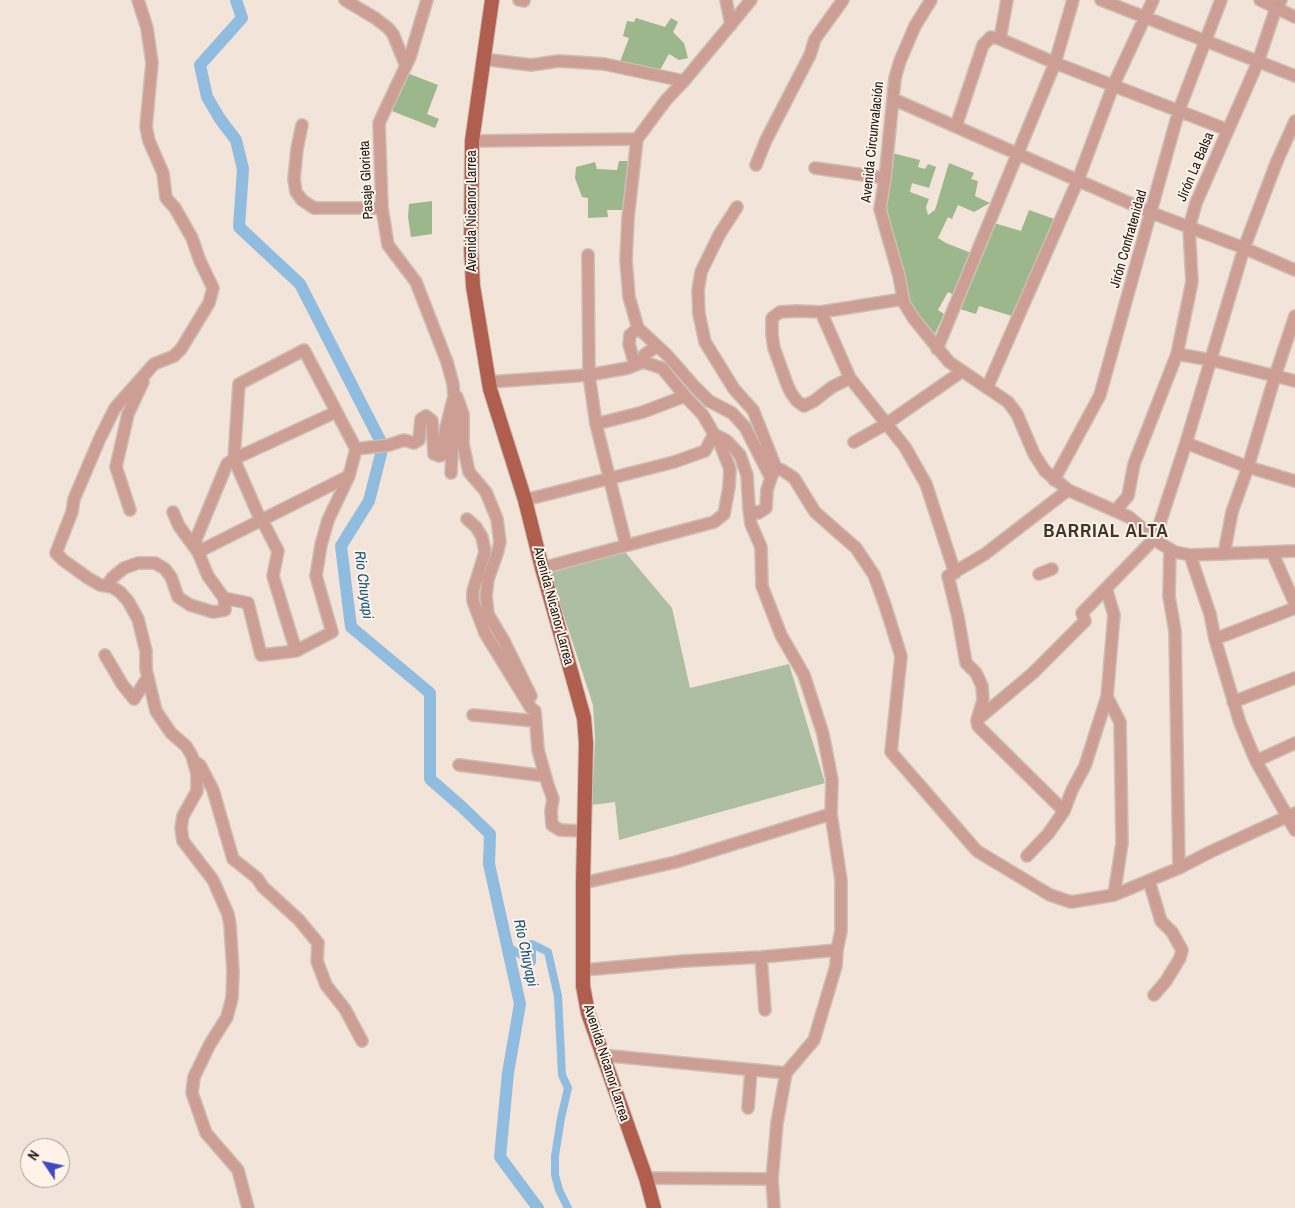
<!DOCTYPE html>
<meta charset="utf-8">
<style>
body{margin:0}
#map{position:relative;width:1295px;height:1208px;overflow:hidden;background:#f3e4d9;font-family:"Archivo Narrow",sans-serif}
canvas{display:block}
.north{position:absolute;left:20px;top:1138px;width:50px;height:50px;box-sizing:border-box;background:#fef2e9;border:1px solid #a49a93;border-radius:50%;rotate:304deg;font-size:14px;font-weight:700;line-height:20px;text-align:center;color:#1c1713}
.north::after{content:'';display:block;margin:auto;width:18px;height:22px;background:#3e4abe;clip-path:polygon(50% 0,100% 100%,50% 72%,0 100%)}
</style>
<div id="map">
<canvas width="1295" height="1208"></canvas>
<div class="north">N</div>
</div>
<script>
const context = document.querySelector('canvas').getContext('2d');
context.lineJoin = 'round';
function paint(path, color) { context.fillStyle = color; context.fill(path, 'evenodd'); }
const toPath = rows => new Path2D(rows.map(r => 'M' + r).join(''));
function trace(path, color, width, dash) { context.strokeStyle = color; context.lineWidth = width; context.lineCap = dash ? 'butt' : 'round'; context.setLineDash(dash || []); context.stroke(path); }
function write(font, color, halo, rows, align = 'center') {
  context.font = font + ' "Archivo Narrow",sans-serif'; context.lineWidth = 4; context.setLineDash([]); context.textBaseline = 'middle'; context.strokeStyle = halo; context.fillStyle = color; for (const [text, x, y, turn = 0] of rows) {
    context.save(); context.translate(x, y); context.rotate((+turn || 0) * Math.PI / 180); context.textAlign = isNaN(turn) ? turn : align; if (halo) context.strokeText(text, 0, 0); context.fillText(text, 0, 0); context.restore();
  }
}
const green = toPath([
 [625,552,672,608,690,688,789,664,825,783,619,840,615,802,592,805,595,737,593,705,550,573]
]);
const forest = toPath([
 [636,18,665,27,671,18,678,22,673,32,684,43,688,58,679,60,669,54,660,70,620,62,629,38,623,36,627,21,634,22],
 [407,73,438,85,427,114,439,119,435,128,392,111],
 [892,153,920,160,918,167,925,169,928,164,936,167,929,188,912,183,910,192,929,199,926,207,928,215,935,210,949,163,974,173,971,179,978,181,975,196,990,203,974,212,958,205,952,219,948,217,938,238,946,243,971,253,954,295,948,292,938,310,944,314,933,338,918,320,910,299,886,205],
 [633,154,630,182,622,210,607,210,608,217,588,218,588,198,582,197,575,178,576,167,595,162,597,169,617,170,619,161,628,161],
 [432,201,432,234,411,237,408,217,409,204],
 [1029,210,1057,220,1012,316,979,306,976,314,960,309,994,223,1021,231]
]);
const canal = toPath([
 [507,946,532,962,532,944,548,952,558,996,562,1075,568,1088,561,1118,555,1156,555,1175,559,1190,568,1208]
]);
const river = toPath([
 [236,0,242,18,200,65,207,97,220,119,236,140,243,169,239,227,300,284,383,446,369,501,341,546,351,627,430,693,430,779,462,807,490,834,489,864,520,1004,508,1073,500,1157,538,1208]
]);
const minor = toPath([
 [138,0,147,28,152,63,146,127,149,141,163,173,166,198,175,208,192,238,200,261,213,288,209,303,181,349,174,356,154,364,115,408,100,438,74,499,72,512,56,553,63,560,88,578,100,585,112,587,120,592,128,601,138,619,146,651,146,669,156,711,171,733,186,746,192,756,197,774,197,791,183,816,181,828,183,841,213,880,228,914,230,925,233,972,232,998,227,1017,210,1044,194,1077,192,1093,206,1133,238,1170,248,1208],
 [345,0,375,18,388,28,393,34,406,66],
 [519,0,524,1,524,0],
 [726,0,731,25],
 [751,0,684,81,666,100,637,139,628,218,626,260,629,297,638,328,667,355,695,387,709,401,732,413,745,427,771,478],
 [931,0,915,26,900,61,895,78,885,178,880,209,899,276,904,303,914,319,949,362,1008,402,1017,414,1034,454,1045,471,1068,490,1129,517,1161,544,1175,552,1190,555,1295,551],
 [1101,0,1295,76],
 [1260,0,1295,17],
 [1000,39,1007,0],
 [483,59,531,65,559,61,604,64,684,81],
 [893,99,1152,213,1244,248,1295,270],
 [302,125,297,149,294,179,296,192,302,200,314,208,382,208],
 [956,126,983,45,991,37,1000,39,1055,63,1228,130],
 [472,141,637,139],
 [756,165,766,140,810,55,815,39,843,0],
 [815,168,885,178],
 [737,207,719,235,701,272,698,291,699,314,705,342,734,389,753,410,776,468],
 [588,255,589,375,596,424,626,545],
 [821,312,903,299],
 [937,349,1055,63,1073,0],
 [1177,354,1211,360,1295,381],
 [635,365,629,344,630,335,638,328],
 [850,378,832,387,814,401,804,406,797,401,791,393,787,384,774,348,772,335,772,318,780,312,797,311,821,312,850,378,905,447,926,484,955,573],
 [489,382,589,375,628,368,643,362,644,355,657,346],
 [987,388,1078,180,1113,86,1153,0],
 [454,396,457,397,463,414,463,444,469,472,486,492,497,519,500,542,497,554,488,579,486,596,488,614,504,641,531,696],
 [596,424,643,412,685,396],
 [714,434,727,441,740,455,747,475,749,509,758,513,766,508,767,490,772,475,777,468,782,470,794,478,815,512,856,548,874,575,885,605,901,656,891,752,977,851,1050,895,1071,902,1114,895,1179,868,1210,852,1295,813],
 [854,442,886,424,961,372],
 [1186,443,1248,467,1295,481],
 [356,449,389,445,404,440,414,443,419,440,421,419,426,416,432,421,434,454,439,456,442,455,445,432,454,396,453,384,447,362,416,282,388,245,382,208,379,123,410,57,427,0],
 [451,473,454,413],
 [1054,480,1100,395,1179,110,1221,0],
 [525,500,674,462,705,451,714,434,703,415,685,396,662,368,643,362],
 [749,509,751,524,761,547,762,586,781,635,804,675,823,734,832,780,831,814,841,880,841,931,837,950,836,966,814,1040,786,1073,777,1123,772,1179,774,1208],
 [130,510,116,467,128,414,143,382],
 [1115,511,1128,496,1134,464,1177,354,1192,282,1189,228,1196,203,1258,62,1276,8,1281,0],
 [467,519,476,527,482,537,485,552,473,591,473,601,485,633,531,708,535,711,538,750,548,785,553,799,551,811,552,825,560,830,584,831],
 [261,521,234,459,336,412],
 [1170,549,1169,596,1175,631,1179,868],
 [1272,552,1295,604],
 [1224,554,1232,512,1248,467,1275,376,1295,316],
 [1190,555,1210,614,1215,639,1240,723,1256,761,1295,830],
 [542,568,714,522,724,514,729,487,730,469,720,444,714,434],
 [1039,574,1052,569],
 [107,586,112,578,124,568,138,563,155,563,165,569,171,577,178,597,190,605,213,612,225,610,224,598,208,576,198,552,196,545,196,539,227,464,234,459,239,384,304,350,356,449,349,476,198,552,179,526,173,512],
 [224,598,248,603,261,655,296,651,273,576,278,551,262,520],
 [1215,639,1295,608],
 [296,651,332,632,316,576,321,545,328,520,349,476],
 [105,655,122,684,134,699,148,677],
 [1107,697,1120,722,1122,843,1114,895],
 [1233,702,1295,678],
 [473,715,535,721],
 [977,720,1033,673,1085,621,1082,613,1155,538,1186,443,1244,248,1277,161,1295,121],
 [1256,761,1295,743],
 [197,763,200,765,213,790,233,859,257,878,263,887,299,920,318,943,317,961,326,985,345,1009,362,1041],
 [459,765,545,776],
 [1064,811,978,726,977,720,983,700,982,686,976,673,966,663,958,617,948,576,985,554,1068,490],
 [1027,856,1048,834,1064,811,1072,790,1085,766,1107,697,1114,615,1106,588],
 [1149,881,1161,921,1172,932,1182,950,1180,958,1166,981,1154,995],
 [583,883,676,862,831,814],
 [761,957,765,1010],
 [584,970,684,961,761,957,837,950],
 [601,1055,786,1073],
 [748,1108,751,1070],
 [646,1178,772,1179]
]);
const major = toPath([
 [492,0,472,141,471,248,473,286,490,389,525,500,542,568,584,718,586,743,583,883,583,986,588,1013,646,1178,654,1208]
]);
const streetNames = [
 ["Avenida Circunvalación",873,142,-84],
 ["Jirón La Balsa",1196,167,-67],
 ["Pasaje Glorieta",367,180,-93],
 ["Avenida Nicanor Larrea",472,211,-90],
 ["Jirón Confratenidad",1129,239,-74],
 ["Avenida Nicanor Larrea",553,606,75],
 ["Avenida Nicanor Larrea",606,1063,72]
];
const waterNames = [
 ["Rio Chuyapi",363,585,83],
 ["Rio Chuyapi",525,953,78]
];
const districtNames = [
 ["BARRIAL ALTA",1106,532]
];
paint(green, '#adbea3');
paint(forest, '#9bb78b');
trace(canal, '#90bcdf', 8);
trace(river, '#90bcdf', 12);
trace(minor, '#ccbfb5', 14);
trace(major, '#ccbfb5', 16);
trace(minor, '#cd9e94', 11);
trace(major, '#b05e4e', 14);
write('14px', '#1c1713', '#fef2e9', streetNames);
write('italic 15px', '#0f5683', '#fef2e9', waterNames);
context.letterSpacing = '1px';
write('bold 19px', '#41362d', '#fef2e9', districtNames);
context.letterSpacing = '0px';
</script>
